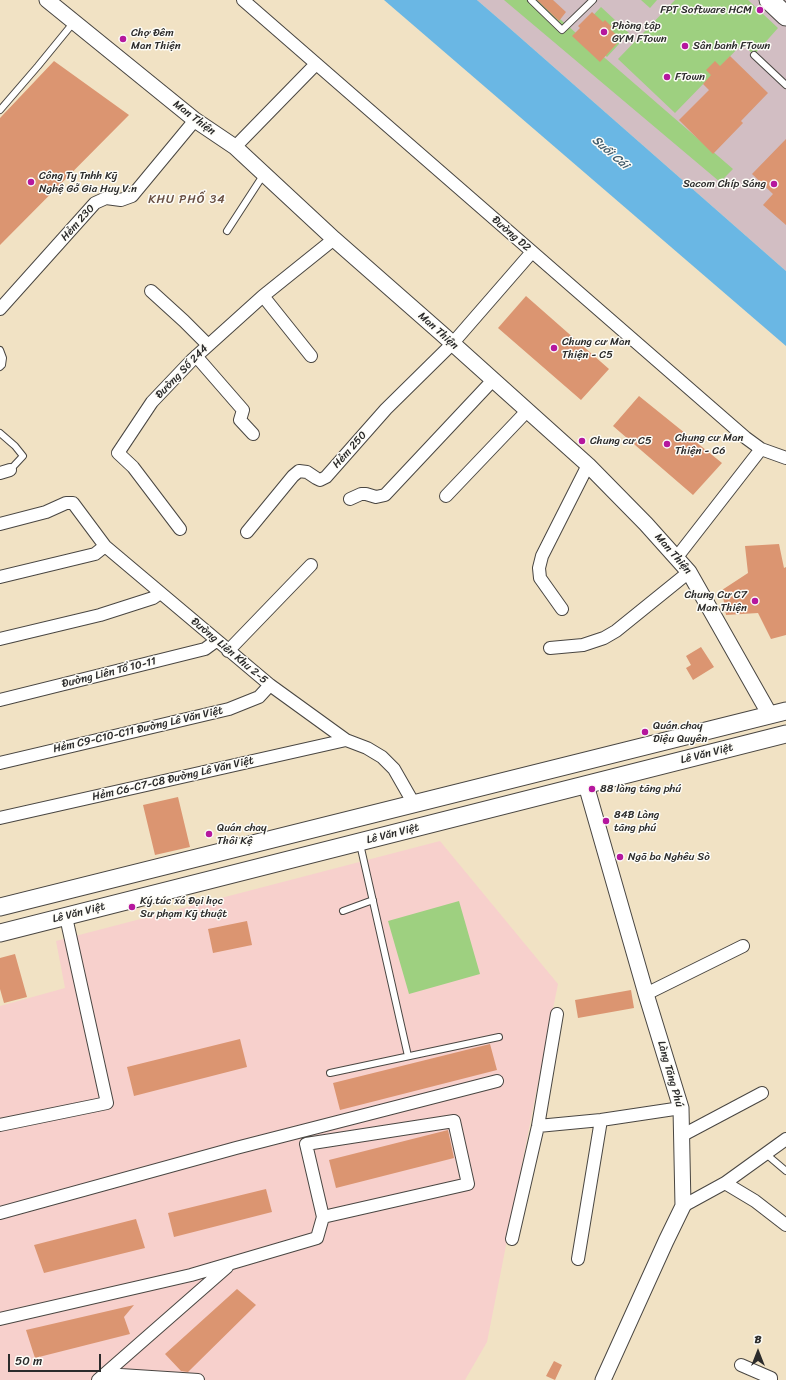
<!DOCTYPE html>
<meta charset="utf-8">
<style>
body{margin:0}
#map{position:relative;width:786px;height:1380px;overflow:hidden;background:#f1e2c4;font-family:Sriracha,sans-serif}
canvas{display:block}
.north{position:absolute;left:738px;top:1332px;width:40px;height:40px;-webkit-text-stroke:3px #fdfcf7;paint-order:stroke;rotate:0deg;font-size:11px;font-weight:700;line-height:16px;text-align:center;color:#2b2b2b}
.north::after{content:'';display:block;margin:auto;width:14px;height:18px;background:#2b2b2b;clip-path:polygon(50% 0,100% 100%,50% 72%,0 100%)}
.scale{position:absolute;left:8px;top:1354px;width:93px;height:18px;box-sizing:border-box;border:2px solid #2b2b2b;border-top:0;padding-left:5px;font-size:12px;line-height:14px;white-space:nowrap;color:#2b2b2b;-webkit-text-stroke:3px #fdfcf7;paint-order:stroke}
</style>
<div id="map">
<canvas width="786" height="1380"></canvas>
<div class="north">B</div>
<div class="scale">50 m</div>
</div>
<script>
const context = document.querySelector('canvas').getContext('2d');
context.lineJoin = 'round';
function paint(path, color) { context.fillStyle = color; context.fill(path, 'evenodd'); }
const toPath = rows => new Path2D(rows.map(r => 'M' + r).join(''));
function trace(path, color, width, dash) { context.strokeStyle = color; context.lineWidth = width; context.lineCap = dash ? 'butt' : 'round'; context.setLineDash(dash || []); context.stroke(path); }
function write(font, color, halo, rows, align = 'center') {
  context.font = font + ' Sriracha,sans-serif'; context.lineWidth = 3; context.setLineDash([]); context.textBaseline = 'middle'; context.strokeStyle = halo; context.fillStyle = color; for (const [text, x, y, turn = 0] of rows) {
    context.save(); context.translate(x, y); context.rotate((+turn || 0) * Math.PI / 180); context.textAlign = isNaN(turn) ? turn : align; if (halo) context.strokeText(text, 0, 0); context.fillText(text, 0, 0); context.restore();
  }
}
const built = toPath([
 [440,841,558,984,537,1088,487,1342,465,1380,0,1380,0,1006,65,988,56,941]
]);
const industrial = toPath([
 [477,0,786,0,786,271,506,25]
]);
const green = toPath([
 [504,0,538,0,733,169,720,182],
 [641,0,657,0,650,8],
 [675,0,748,0,778,28,754,55,742,44,675,113,618,59],
 [601,7,629,33,607,57,579,30],
 [459,901,480,974,409,994,388,921]
]);
const water = toPath([
 [384,0,477,0,506,25,786,271,786,346]
]);
const building = toPath([
 [537,0,553,0,566,12,559,21],
 [592,12,603,22,605,20,612,27,610,29,621,39,600,62,572,36,580,28,578,26],
 [730,56,768,93,741,121,743,123,713,154,679,120,709,90,703,84,711,75,706,70,715,61,720,66],
 [54,61,129,115,0,245,0,118],
 [786,139,786,225,763,205,773,194,752,174],
 [526,296,609,369,581,400,498,328],
 [639,396,722,463,693,495,613,426],
 [779,544,784,568,786,567,786,635,771,639,758,613,726,615,722,590,748,573,745,546],
 [701,647,714,667,693,680,686,668,691,665,686,656],
 [178,797,190,847,155,855,143,805],
 [247,921,252,945,213,953,208,929],
 [15,954,27,997,4,1003,0,989,0,958],
 [631,990,634,1008,578,1018,575,1000],
 [240,1039,247,1067,134,1096,127,1067],
 [490,1044,497,1070,340,1110,333,1083],
 [448,1130,454,1158,336,1188,329,1160],
 [266,1189,272,1212,174,1237,168,1213],
 [136,1219,145,1248,44,1273,34,1245],
 [237,1289,256,1305,188,1372,181,1371,165,1354],
 [134,1305,124,1317,130,1334,35,1358,26,1330],
 [554,1361,562,1365,555,1380,546,1376]
]);
const service = toPath([
 [531,0,562,30,593,0],
 [754,55,786,85],
 [0,110,38,66,74,22],
 [227,231,264,174],
 [0,350,3,358,2,365,0,367],
 [0,433,15,446,23,456,10,470],
 [360,844,408,1056],
 [343,911,373,900],
 [330,1073,499,1037],
 [766,1154,786,1171]
]);
const minor = toPath([
 [243,0,746,438,761,449,786,458],
 [235,147,316,64],
 [151,291,184,321,208,345],
 [263,296,311,356],
 [0,309,95,203,106,198,121,200,132,196,195,120],
 [196,356,243,410,240,420,253,434],
 [0,473,10,470],
 [446,496,527,411],
 [350,499,361,494,366,494,376,497,385,495,493,380],
 [0,524,46,512,66,503,73,503,105,546,270,685,346,740,367,748,382,757,394,769,414,804],
 [180,529,133,467,118,453,152,402,192,360,263,296,334,239],
 [247,532,293,476,299,471,307,472,316,478,320,480,326,477,386,409,452,344,532,252],
 [677,557,761,449],
 [0,577,95,554,105,546],
 [562,609,540,578,539,568,542,556,588,465],
 [0,639,100,615,153,598,160,593],
 [550,648,583,645,604,638,616,631,689,572],
 [228,651,311,565],
 [0,700,205,649,216,641],
 [0,763,229,709,259,697,270,685],
 [0,818,346,740],
 [646,994,743,946],
 [0,1125,107,1103,66,917],
 [538,1126,601,1120,681,1108],
 [681,1136,762,1093],
 [725,1183,755,1201,786,1225],
 [683,1206,725,1183,786,1139],
 [0,1213,236,1148,497,1081],
 [512,1239,538,1126,557,1014],
 [578,1259,601,1120],
 [0,1319,191,1275,317,1238,323,1217,306,1144,454,1121,468,1184,323,1217],
 [741,1365,771,1378,771,1380],
 [105,1374,198,1380],
 [98,1380,227,1267]
]);
const tertiary = toPath([
 [47,0,195,120,235,147,334,239,441,333,588,465,646,524,689,572,770,715],
 [586,785,646,994,681,1108,683,1206,666,1241,603,1380]
]);
const secondary = toPath([
 [0,907,786,711],
 [0,933,786,734]
]);
const primary = toPath([
 [769,0,786,16]
]);
const markers = [
 [760,10,4,"#b5179e"],
 [604,32,4,"#b5179e"],
 [123,39,4,"#b5179e"],
 [685,46,4,"#b5179e"],
 [667,77,4,"#b5179e"],
 [31,182,4,"#b5179e"],
 [774,184,4,"#b5179e"],
 [554,348,4,"#b5179e"],
 [582,441,4,"#b5179e"],
 [667,444,4,"#b5179e"],
 [755,601,4,"#b5179e"],
 [645,732,4,"#b5179e"],
 [592,789,4,"#b5179e"],
 [606,821,4,"#b5179e"],
 [209,834,4,"#b5179e"],
 [620,857,4,"#b5179e"],
 [132,907,4,"#b5179e"]
];
const poiNames = [
 ["FPT Software HCM",752,10,"right"],
 ["Phòng tập",612,26],
 ["GYM FTown",612,39],
 ["Chợ Đêm",131,33],
 ["Man Thiện",131,46],
 ["Sân banh FTown",693,46],
 ["FTown",675,77],
 ["Công Ty Tnhh Kỹ",39,176],
 ["Nghệ Gỗ Gia Huy V.n",39,189],
 ["Sacom Chíp Sáng",766,184,"right"],
 ["Chung cư Man",562,342],
 ["Thiện - C5",562,355],
 ["Chung cư Man",675,438],
 ["Thiện - C6",675,451],
 ["Chung cư C5",590,441],
 ["Chung Cư C7",747,595,"right"],
 ["Man Thiện",747,608,"right"],
 ["Quán chay",653,726],
 ["Diệu Quyên",653,739],
 ["88 làng tăng phú",600,789],
 ["84B Làng",614,815],
 ["tăng phú",614,828],
 ["Quán chay",217,828],
 ["Thôi Kệ",217,841],
 ["Ngã ba Nghêu Sò",628,857],
 ["Ký túc xá Đại học",140,901],
 ["Sư phạm Kỹ thuật",140,914]
];
const streetNames = [
 ["Man Thiện",194,118,37],
 ["Hẻm 230",78,223,-48],
 ["Đường D2",511,234,41],
 ["Man Thiện",438,331,42],
 ["Đường Số 244",182,372,-46],
 ["Hẻm 250",350,450,-48],
 ["Man Thiện",673,554,49],
 ["Đường Liên Khu 2-5",229,651,40],
 ["Đường Liên Tổ 10-11",109,673,-14],
 ["Hẻm C9-C10-C11 Đường Lê Văn Việt",138,730,-13],
 ["Lê Văn Việt",707,754,-14],
 ["Hẻm C6-C7-C8 Đường Lê Văn Việt",173,779,-13],
 ["Lê Văn Việt",393,834,-14],
 ["Lê Văn Việt",79,913,-14],
 ["Làng Tăng Phú",670,1074,74]
];
const waterNames = [
 ["Suối Cái",610,153,41]
];
const neighbourhoodNames = [
 ["KHU PHỐ 34",187,200]
];
paint(built, '#f7d0cc');
paint(industrial, '#d2bec3');
paint(green, '#9ed080');
paint(water, '#6ab7e4');
paint(building, '#db9571');
trace(service, '#494642', 8);
trace(minor, '#494642', 14);
trace(tertiary, '#494642', 17);
trace(secondary, '#494642', 19);
trace(primary, '#494642', 21);
trace(service, '#fff', 6);
trace(minor, '#fff', 12);
trace(tertiary, '#fff', 15);
trace(secondary, '#fff', 17);
trace(primary, '#fff', 19);
for (const [x, y, r, color] of markers) { const dot = new Path2D(); dot.arc(x, y, r, 0, 2 * Math.PI); context.fillStyle = color; context.fill(dot); trace(dot, '#fdfcf7', 1.5); }
write('11px', '#2b2b2b', '#fdfcf7', poiNames, 'left');
write('11px', '#2b2b2b', '#fdfcf7', streetNames);
write('italic 12px', '#415c6c', '#fdfcf7', waterNames);
context.letterSpacing = '1px';
write('12px', '#695044', '#fdfcf7', neighbourhoodNames);
context.letterSpacing = '0px';
</script>
